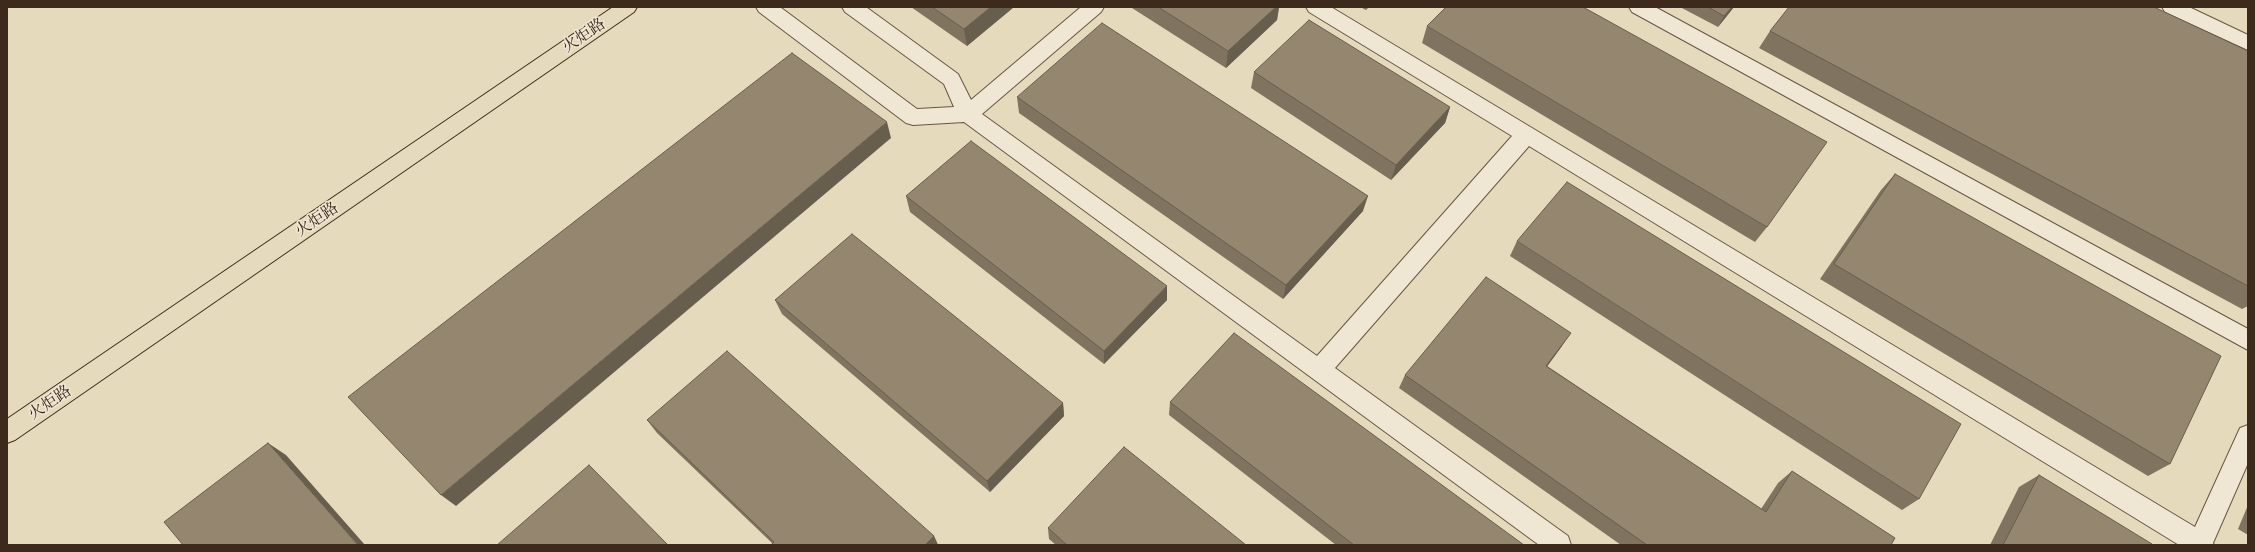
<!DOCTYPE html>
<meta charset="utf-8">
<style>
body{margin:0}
#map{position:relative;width:2255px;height:552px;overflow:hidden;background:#e6dabc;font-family:"Old Standard TT",serif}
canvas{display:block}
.frame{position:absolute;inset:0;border:8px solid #3d2a1d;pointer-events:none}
</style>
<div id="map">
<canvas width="2255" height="552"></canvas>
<div class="frame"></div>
</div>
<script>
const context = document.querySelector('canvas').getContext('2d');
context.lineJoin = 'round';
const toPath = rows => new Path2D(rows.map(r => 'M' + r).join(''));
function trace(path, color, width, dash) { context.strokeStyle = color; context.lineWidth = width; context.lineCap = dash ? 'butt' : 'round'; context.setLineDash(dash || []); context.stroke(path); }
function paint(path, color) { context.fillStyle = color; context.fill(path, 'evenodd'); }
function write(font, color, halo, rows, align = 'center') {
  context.font = font + ' "Old Standard TT","Noto Serif SC",serif'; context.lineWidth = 3; context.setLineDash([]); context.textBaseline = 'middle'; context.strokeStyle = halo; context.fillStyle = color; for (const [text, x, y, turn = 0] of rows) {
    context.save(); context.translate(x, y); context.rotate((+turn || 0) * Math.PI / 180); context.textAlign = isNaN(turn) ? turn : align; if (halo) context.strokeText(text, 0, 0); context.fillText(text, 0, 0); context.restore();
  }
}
const minor = toPath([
 [756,7,780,7,917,109,954,107,944,84,845,12,842,7,866,7,958,74,971,100,1081,7,1104,7,1101,12,982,114,1317,356,1512,136,1309,12,1306,7,1331,7,2195,527,2240,428,2248,425,2248,463,2213,543,2214,545,2179,545,1529,146,1335,368,1568,536,1571,545,1539,545,964,122,913,125,906,123,759,12,756,7],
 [1629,7,1655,7,2248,329,2248,350,1632,12,1629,7],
 [2162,7,2189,7,2248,35,2248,50,2165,12,2162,7]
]);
const major = toPath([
 [613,7,637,7,634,12,15,440,7,443,7,419,613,7]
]);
const wall = toPath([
 [911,7,1014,7,967,46],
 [1132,7,1279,7,1277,20,1226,68,1132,8],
 [1360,7,1369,7,1366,10],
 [1680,7,1734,7,1718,27],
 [1427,26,1767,227,1755,242,1422,43],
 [1770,31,2248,51,2248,306,2242,309,1759,48],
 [1254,72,1450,107,1445,123,1391,180,1251,88],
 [1017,97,1363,211,1283,299,1019,113],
 [1895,174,2170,464,2148,476,1820,279,1881,190],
 [906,196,1167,300,1104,364,910,212],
 [1517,241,1919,499,1902,510,1510,256],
 [775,300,1063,403,1064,416,990,492,782,314],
 [1562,346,1547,366,1761,509,1778,483,1792,471,1891,545,1621,545,1399,388,1405,375],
 [1170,402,1524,545,1336,545,1169,415],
 [647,420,934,536,938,545,771,545,772,543,657,433],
 [2039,475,2152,545,1990,545,2019,487],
 [2248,505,2248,535,2238,529],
 [1048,528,1246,545,1056,545,1049,539]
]);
const shadedWall = toPath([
 [991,7,1014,7,967,46,964,29],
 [1276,7,1279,7,1277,20,1226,68,1228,51],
 [1732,7,1734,7,1718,27,1724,16],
 [1450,107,1445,123,1391,180,1396,165],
 [887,122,891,138,456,506,441,495],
 [1368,196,1363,211,1283,299,1286,285],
 [1167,286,1167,300,1104,364,1104,351],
 [1571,333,1562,346,1538,379,1546,366],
 [1063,403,1064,416,990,492,987,481],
 [268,443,286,455,365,545,358,545],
 [934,536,938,545,925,545]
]);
const building = toPath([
 [932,7,991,7,964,29,932,7],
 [1158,7,1276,7,1228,51,1158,7],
 [1446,7,1583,7,1827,142,1767,227,1427,26,1446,7],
 [1708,7,1732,7,1724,16,1708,7],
 [1789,7,2154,7,2248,51,2248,286,1770,31,1789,7],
 [1309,20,1450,107,1396,165,1254,72,1309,20],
 [1102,23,1368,196,1286,285,1017,97,1102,23],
 [792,53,887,122,441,495,348,397,792,53],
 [971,141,1167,286,1104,351,906,196,971,141],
 [1895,174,2221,356,2170,464,1834,264,1895,174],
 [1567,182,1961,424,1919,499,1517,241,1567,182],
 [852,234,1063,403,987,481,775,300,852,234],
 [1486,277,1571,333,1546,366,1766,512,1792,471,1895,538,1891,545,1647,545,1405,375,1486,277],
 [1234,333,1524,545,1354,545,1170,402,1234,333],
 [727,351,934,536,925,545,771,545,774,542,647,420,727,351],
 [268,443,358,545,183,545,164,522,268,443],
 [1124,447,1246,545,1067,545,1048,528,1124,447],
 [589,465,668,545,497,545,589,465],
 [2039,475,2152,544,2152,545,2003,545,2039,475]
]);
const streetNames = [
 ["火炬路",584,36,-34],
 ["火炬路",317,220,-34],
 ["火炬路",50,403,-34]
];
trace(minor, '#675645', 2);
trace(major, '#3d2a1d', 2);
paint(minor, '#efe7d3');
paint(major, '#e6dabc');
paint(wall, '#807360');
paint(shadedWall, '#685e4e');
paint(building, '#958670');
trace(building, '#685e4e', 1);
write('16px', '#3d2a1d', '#efe7d3', streetNames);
</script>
